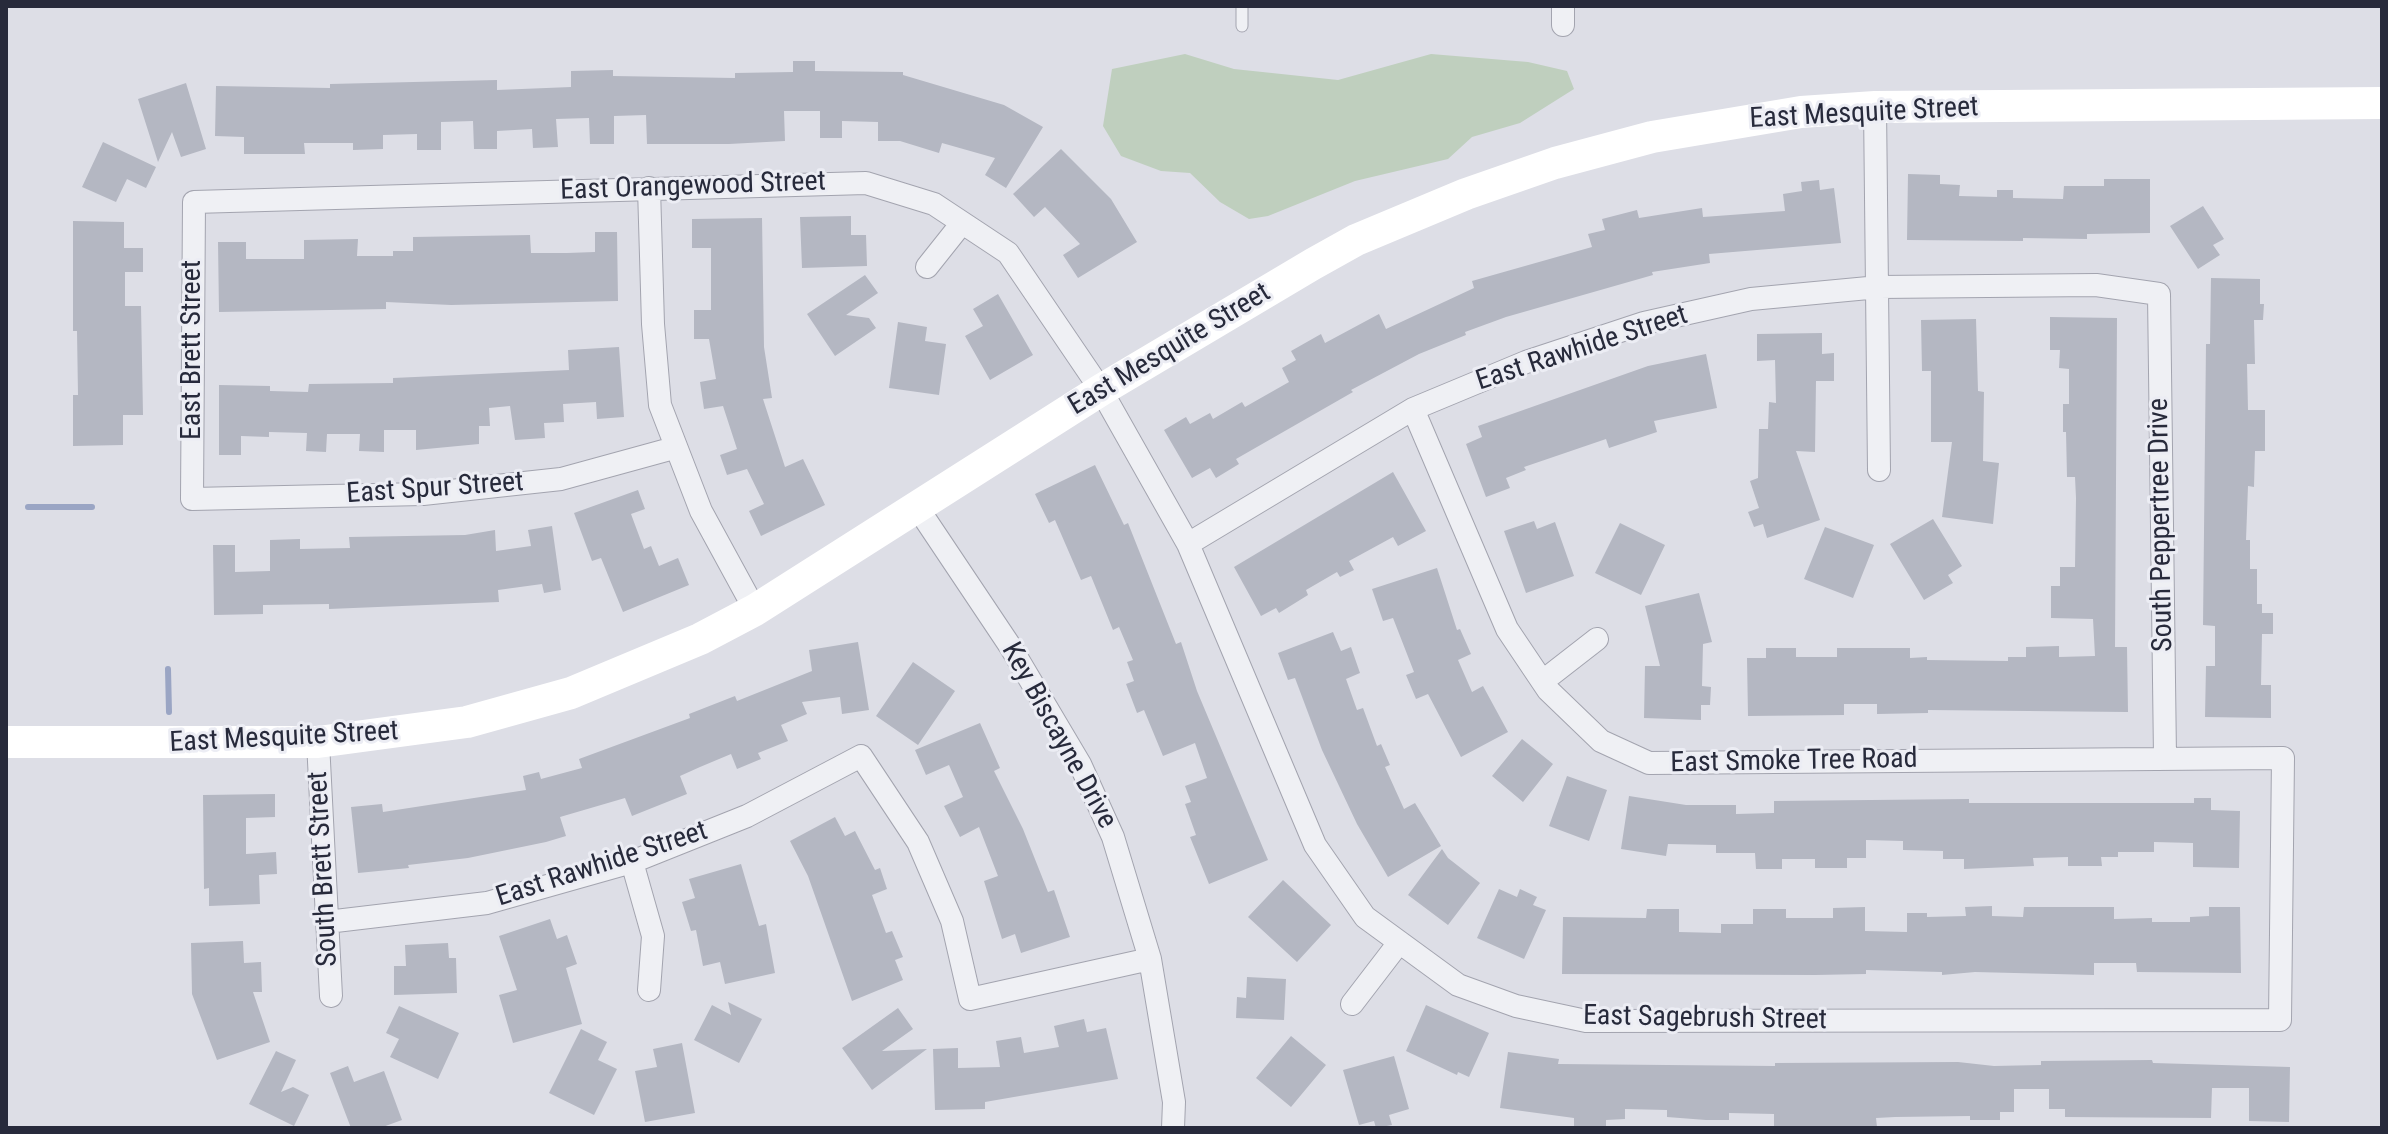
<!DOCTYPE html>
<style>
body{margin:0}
#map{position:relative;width:2388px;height:1134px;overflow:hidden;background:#dddee6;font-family:"Roboto Condensed",sans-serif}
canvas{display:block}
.frame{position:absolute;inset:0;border:8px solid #272a3b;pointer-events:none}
</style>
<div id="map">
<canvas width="2388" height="1134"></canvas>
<div class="frame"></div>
</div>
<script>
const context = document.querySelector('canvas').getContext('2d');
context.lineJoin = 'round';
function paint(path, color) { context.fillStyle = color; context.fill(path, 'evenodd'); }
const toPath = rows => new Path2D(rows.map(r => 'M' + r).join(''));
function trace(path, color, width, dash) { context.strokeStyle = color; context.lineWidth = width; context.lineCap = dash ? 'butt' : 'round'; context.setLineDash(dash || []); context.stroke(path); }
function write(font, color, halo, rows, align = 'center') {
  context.font = font + ' "Roboto Condensed",sans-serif'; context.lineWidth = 6; context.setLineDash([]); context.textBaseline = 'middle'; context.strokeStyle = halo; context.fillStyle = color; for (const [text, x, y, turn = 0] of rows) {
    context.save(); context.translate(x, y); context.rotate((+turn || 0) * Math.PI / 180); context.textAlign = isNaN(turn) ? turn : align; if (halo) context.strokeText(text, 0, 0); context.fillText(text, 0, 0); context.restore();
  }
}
const green = toPath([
 [1185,54,1234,69,1338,80,1431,54,1528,62,1567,71,1574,89,1520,123,1472,137,1448,159,1355,181,1268,216,1249,219,1220,202,1190,173,1161,171,1121,156,1103,126,1112,69]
]);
const stream = toPath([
 [28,507,92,507],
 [168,669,169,712]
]);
const building = toPath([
 [793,61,815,61,815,71,903,72,903,75,1004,105,1043,127,1006,188,985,175,995,158,942,143,939,153,900,141,878,141,878,122,842,121,842,138,820,138,820,111,784,111,785,141,729,144,647,144,646,115,614,116,614,144,590,144,589,118,556,119,558,147,533,148,532,129,497,131,497,149,474,149,473,121,441,122,441,150,417,150,417,134,383,135,383,149,353,150,353,143,304,143,305,154,244,154,244,137,215,136,216,86,330,88,330,84,497,80,497,90,571,87,571,71,613,70,613,76,735,78,735,73,793,72],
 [186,83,206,149,181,157,172,132,158,162,138,99],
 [103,142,156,167,146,188,127,179,116,202,82,187],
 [1061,149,1111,199,1137,242,1078,278,1063,255,1080,244,1045,207,1034,217,1013,194],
 [1908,174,1940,175,1940,184,1960,185,1959,196,1997,197,1997,190,2013,190,2013,198,2063,199,2064,186,2104,186,2104,179,2150,179,2150,233,2087,234,2087,239,2023,238,2023,241,1907,240],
 [1819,180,1820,190,1834,188,1841,243,1709,254,1710,263,1652,272,1653,275,1506,317,1465,332,1466,335,1419,354,1351,390,1353,392,1236,459,1239,464,1216,478,1210,468,1192,478,1164,430,1186,417,1190,424,1210,413,1213,419,1242,402,1245,407,1289,382,1282,368,1296,360,1291,351,1321,334,1325,343,1379,314,1386,329,1474,288,1472,281,1592,247,1588,234,1605,230,1602,219,1637,210,1639,218,1702,208,1703,217,1785,211,1783,194,1802,191,1801,182],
 [2203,206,2224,239,2213,245,2220,255,2198,269,2170,226],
 [851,216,851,235,866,235,867,266,802,268,800,217],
 [762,218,764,347,772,398,763,399,785,467,803,459,825,505,761,536,749,511,764,504,747,469,727,475,720,455,737,449,723,406,704,409,700,382,716,379,709,339,694,339,694,310,711,310,711,248,692,248,692,219],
 [73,221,124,222,124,248,143,248,143,272,125,272,125,306,141,306,143,415,123,415,123,445,73,446,73,395,78,395,77,331,73,331],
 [595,232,617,232,618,301,451,305,386,302,386,309,219,312,218,242,246,242,246,259,304,259,304,240,358,239,357,256,393,256,393,251,413,251,413,237,530,235,531,253,567,253,595,252],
 [865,275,878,293,846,315,869,318,876,328,835,356,807,314],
 [2211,278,2260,279,2260,304,2264,304,2263,320,2254,320,2255,364,2247,364,2248,410,2265,410,2265,451,2255,451,2254,487,2248,486,2246,540,2250,540,2250,569,2257,569,2257,604,2262,604,2262,613,2273,613,2273,634,2262,634,2261,685,2271,685,2271,718,2205,717,2206,666,2215,666,2215,626,2203,625,2206,344,2210,344],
 [998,294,1033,355,990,380,965,336,983,326,973,309],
 [2050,317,2117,318,2115,647,2127,647,2128,712,1928,710,1928,713,1877,714,1877,704,1844,704,1844,715,1748,716,1747,658,1766,658,1766,648,1796,648,1796,657,1837,657,1837,648,1910,648,1910,658,1927,657,1927,660,2008,661,2008,657,2026,657,2026,647,2059,646,2059,657,2095,656,2093,619,2051,618,2051,586,2060,586,2060,567,2075,567,2076,498,2075,477,2067,477,2066,432,2063,432,2063,404,2069,404,2069,369,2059,368,2060,350,2050,350],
 [1976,319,1978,391,1984,392,1983,461,1999,463,1993,524,1942,517,1952,442,1931,442,1931,371,1922,371,1921,320],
 [898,322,927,327,925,341,946,344,939,395,889,388],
 [1822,333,1822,354,1834,353,1834,381,1816,381,1815,452,1796,451,1820,520,1767,538,1763,524,1754,527,1748,512,1759,508,1750,481,1758,478,1759,429,1768,429,1769,402,1776,403,1775,360,1757,361,1757,334],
 [619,347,624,417,597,419,596,402,563,404,564,422,544,423,545,438,515,440,510,406,489,408,490,426,479,426,479,444,416,450,416,430,384,430,384,452,359,451,360,434,327,434,326,452,306,451,307,433,269,432,269,437,241,436,241,455,219,455,219,385,270,386,270,391,308,392,309,384,393,383,393,378,569,370,568,350],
 [1706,354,1717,408,1654,421,1657,432,1609,448,1606,439,1524,467,1526,470,1506,478,1510,488,1486,497,1466,444,1482,437,1478,426,1648,366],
 [1095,465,1124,525,1128,523,1176,644,1181,642,1197,691,1268,860,1209,884,1190,837,1196,835,1185,804,1191,802,1185,786,1207,778,1195,743,1163,756,1144,710,1137,713,1126,684,1134,681,1127,662,1133,660,1119,627,1113,630,1091,576,1081,580,1055,520,1049,523,1035,494],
 [1393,472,1426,531,1398,546,1393,537,1349,561,1354,570,1340,577,1337,572,1306,590,1308,595,1279,613,1276,608,1261,616,1234,567],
 [638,490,645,509,631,514,644,549,651,546,659,566,678,558,689,585,623,612,601,558,592,561,574,513],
 [1933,519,1962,566,1948,575,1953,583,1924,600,1890,544],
 [1534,521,1537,529,1555,522,1574,576,1526,593,1504,531],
 [1620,523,1665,545,1641,595,1595,573],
 [552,526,561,590,544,593,542,584,498,590,499,602,329,609,329,604,263,605,263,614,214,615,213,545,235,545,235,572,270,571,270,540,300,539,300,549,350,548,349,537,465,535,495,530,496,551,531,546,528,530],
 [1825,527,1874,545,1853,598,1804,579],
 [1437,568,1457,630,1460,629,1471,654,1458,660,1472,692,1483,686,1508,732,1461,757,1428,694,1416,699,1406,675,1414,672,1393,618,1383,621,1372,589],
 [1699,593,1712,642,1703,644,1702,686,1711,687,1710,705,1701,705,1701,720,1644,718,1645,666,1660,666,1645,606],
 [1333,632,1341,651,1351,647,1360,673,1346,679,1357,710,1363,708,1377,746,1381,744,1390,765,1385,767,1404,809,1415,803,1441,846,1388,877,1357,824,1322,750,1295,678,1288,680,1278,653],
 [858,642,869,710,842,714,840,697,802,702,807,714,781,725,788,741,758,753,761,759,737,769,731,754,700,767,680,776,687,794,632,816,625,798,560,817,566,836,546,842,468,858,408,865,409,868,358,873,351,807,382,804,383,812,526,790,523,776,539,772,541,779,582,768,579,759,690,718,689,714,735,696,737,701,812,671,809,650],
 [913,662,955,691,918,745,876,716],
 [980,723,1000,768,994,771,1023,829,1048,892,1054,890,1070,937,1021,953,1015,934,1002,939,984,881,998,876,979,827,960,837,944,806,963,797,949,765,926,775,915,750],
 [1522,739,1553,764,1523,802,1492,776],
 [1567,776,1607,790,1589,841,1549,826],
 [275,794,275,817,246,818,246,854,276,852,277,874,259,875,260,904,209,906,209,888,204,889,203,795],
 [1629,796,1686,805,1736,805,1736,814,1774,813,1774,801,1969,799,1969,803,2194,803,2194,798,2211,798,2211,810,2240,811,2239,868,2193,867,2193,843,2154,842,2154,852,2118,852,2118,857,2101,857,2102,866,2068,866,2068,857,2033,858,2034,866,1964,869,1964,859,1943,859,1943,851,1903,850,1903,841,1866,840,1866,858,1847,858,1847,868,1815,868,1815,859,1782,859,1782,869,1756,869,1755,853,1716,853,1716,845,1668,844,1666,856,1621,849],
 [835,817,845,836,855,831,875,870,880,868,887,889,872,895,886,933,892,931,903,957,895,960,903,980,852,1001,808,876,790,841],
 [1442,849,1448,858,1480,883,1448,925,1408,895],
 [741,864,759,926,766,924,775,973,725,984,720,962,703,966,696,930,691,931,682,902,695,898,689,879],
 [1283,880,1331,925,1297,962,1248,917],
 [1499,889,1517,897,1520,889,1537,897,1533,905,1546,910,1524,959,1477,938],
 [1992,906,1992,916,2023,917,2024,907,2114,907,2114,919,2152,918,2152,922,2190,922,2190,917,2209,916,2209,907,2240,907,2241,973,2137,972,2136,963,2094,963,2094,975,1975,972,1942,975,1942,972,1866,970,1866,974,1815,975,1562,974,1563,917,1646,918,1647,909,1679,909,1679,932,1721,933,1721,924,1753,924,1753,909,1786,909,1786,918,1833,918,1833,908,1865,907,1865,931,1907,932,1907,913,1927,913,1927,917,1966,916,1965,907],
 [550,919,557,939,567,935,577,964,566,968,582,1024,513,1043,499,995,517,990,499,936],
 [243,941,244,963,261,962,262,992,253,992,270,1042,217,1060,192,994,191,943],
 [448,943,449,958,456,958,457,993,394,995,394,966,406,966,405,945],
 [1247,977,1286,979,1284,1020,1236,1018,1237,997,1246,998],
 [728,1002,762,1019,739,1063,694,1040,712,1005,731,1015],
 [1426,1005,1489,1033,1469,1077,1458,1072,1457,1075,1406,1051],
 [399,1006,459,1033,438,1079,390,1057,399,1039,386,1033],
 [898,1008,913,1029,882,1051,927,1049,872,1090,842,1048],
 [1084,1019,1087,1032,1106,1028,1118,1079,985,1102,985,1109,935,1110,933,1049,958,1048,958,1068,1000,1067,996,1041,1021,1037,1024,1053,1059,1047,1054,1026],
 [581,1029,607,1042,598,1060,617,1069,594,1115,549,1093],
 [1291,1036,1326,1065,1291,1107,1256,1078],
 [682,1043,695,1113,645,1122,635,1071,657,1067,653,1049],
 [276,1051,296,1060,281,1092,293,1087,309,1095,294,1126,249,1104],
 [1508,1052,1559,1059,1558,1064,1775,1066,1775,1063,1958,1062,1994,1066,2041,1065,2041,1061,2152,1060,2153,1063,2290,1067,2289,1122,2249,1121,2249,1088,2212,1088,2211,1118,2065,1117,2065,1109,2049,1109,2049,1089,2014,1089,2014,1112,2000,1112,2000,1120,1970,1120,1970,1116,1895,1117,1876,1118,1877,1127,1774,1128,1774,1114,1729,1113,1729,1120,1706,1120,1667,1117,1667,1110,1625,1109,1625,1119,1606,1120,1606,1128,1574,1128,1574,1118,1500,1108],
 [1394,1056,1409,1109,1389,1115,1392,1125,1376,1128,1374,1121,1359,1125,1343,1070],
 [348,1066,354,1082,384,1071,402,1120,380,1128,351,1128,330,1073]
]);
const lane = toPath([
 [1242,26,1242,6]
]);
const street = toPath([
 [1563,25,1563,6],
 [1875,107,1879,470],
 [649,188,653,324,660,405,701,511,755,610],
 [927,267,962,223],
 [674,448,561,479,423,494,192,499,194,202,866,183,934,204,1008,253,1101,390,1188,544,1315,845,1365,917,1458,985,1516,1006,1586,1021,2280,1020,2283,758,1649,763,1601,741,1548,690,1507,629,1413,409],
 [917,507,1010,646,1080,764,1113,837,1150,959,1174,1102,1173,1128],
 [1188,544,1413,409,1526,362,1644,323,1751,299,1879,287,2096,285,2159,294,2165,757],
 [1543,681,1597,639],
 [318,742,331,996],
 [632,862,653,936,649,990],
 [327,922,487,903,632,862,747,816,861,756,918,842,952,921,970,999,1150,959],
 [1352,1004,1398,944]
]);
const secondary = toPath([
 [6,742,318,742,467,722,571,693,700,639,755,610,1101,390,1313,264,1356,240,1466,194,1555,163,1652,137,1801,112,1875,107,2382,103]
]);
const streetNames = [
 ["East Mesquite Street",1864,114,-3],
 ["East Orangewood Street",693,187,-2],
 ["East Rawhide Street",1582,349,-18],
 ["East Brett Street",193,350,-90],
 ["East Mesquite Street",1170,350,-31],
 ["East Spur Street",435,489,-4],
 ["South Peppertree Drive",2162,525,-91],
 ["Key Biscayne Drive",1058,736,61],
 ["East Mesquite Street",284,738,-3],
 ["East Smoke Tree Road",1794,762,-1],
 ["East Rawhide Street",602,865,-18],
 ["South Brett Street",324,869,-93],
 ["East Sagebrush Street",1705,1019,1]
];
paint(green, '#bfcfbe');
trace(stream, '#9aa5c4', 6);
paint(building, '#b4b7c2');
trace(lane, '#a3a4af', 13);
trace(street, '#a3a4af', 24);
trace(lane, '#eff0f4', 11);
trace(street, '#eff0f4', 22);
trace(secondary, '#fff', 32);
write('28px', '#272a3b', '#ecedf4', streetNames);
</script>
